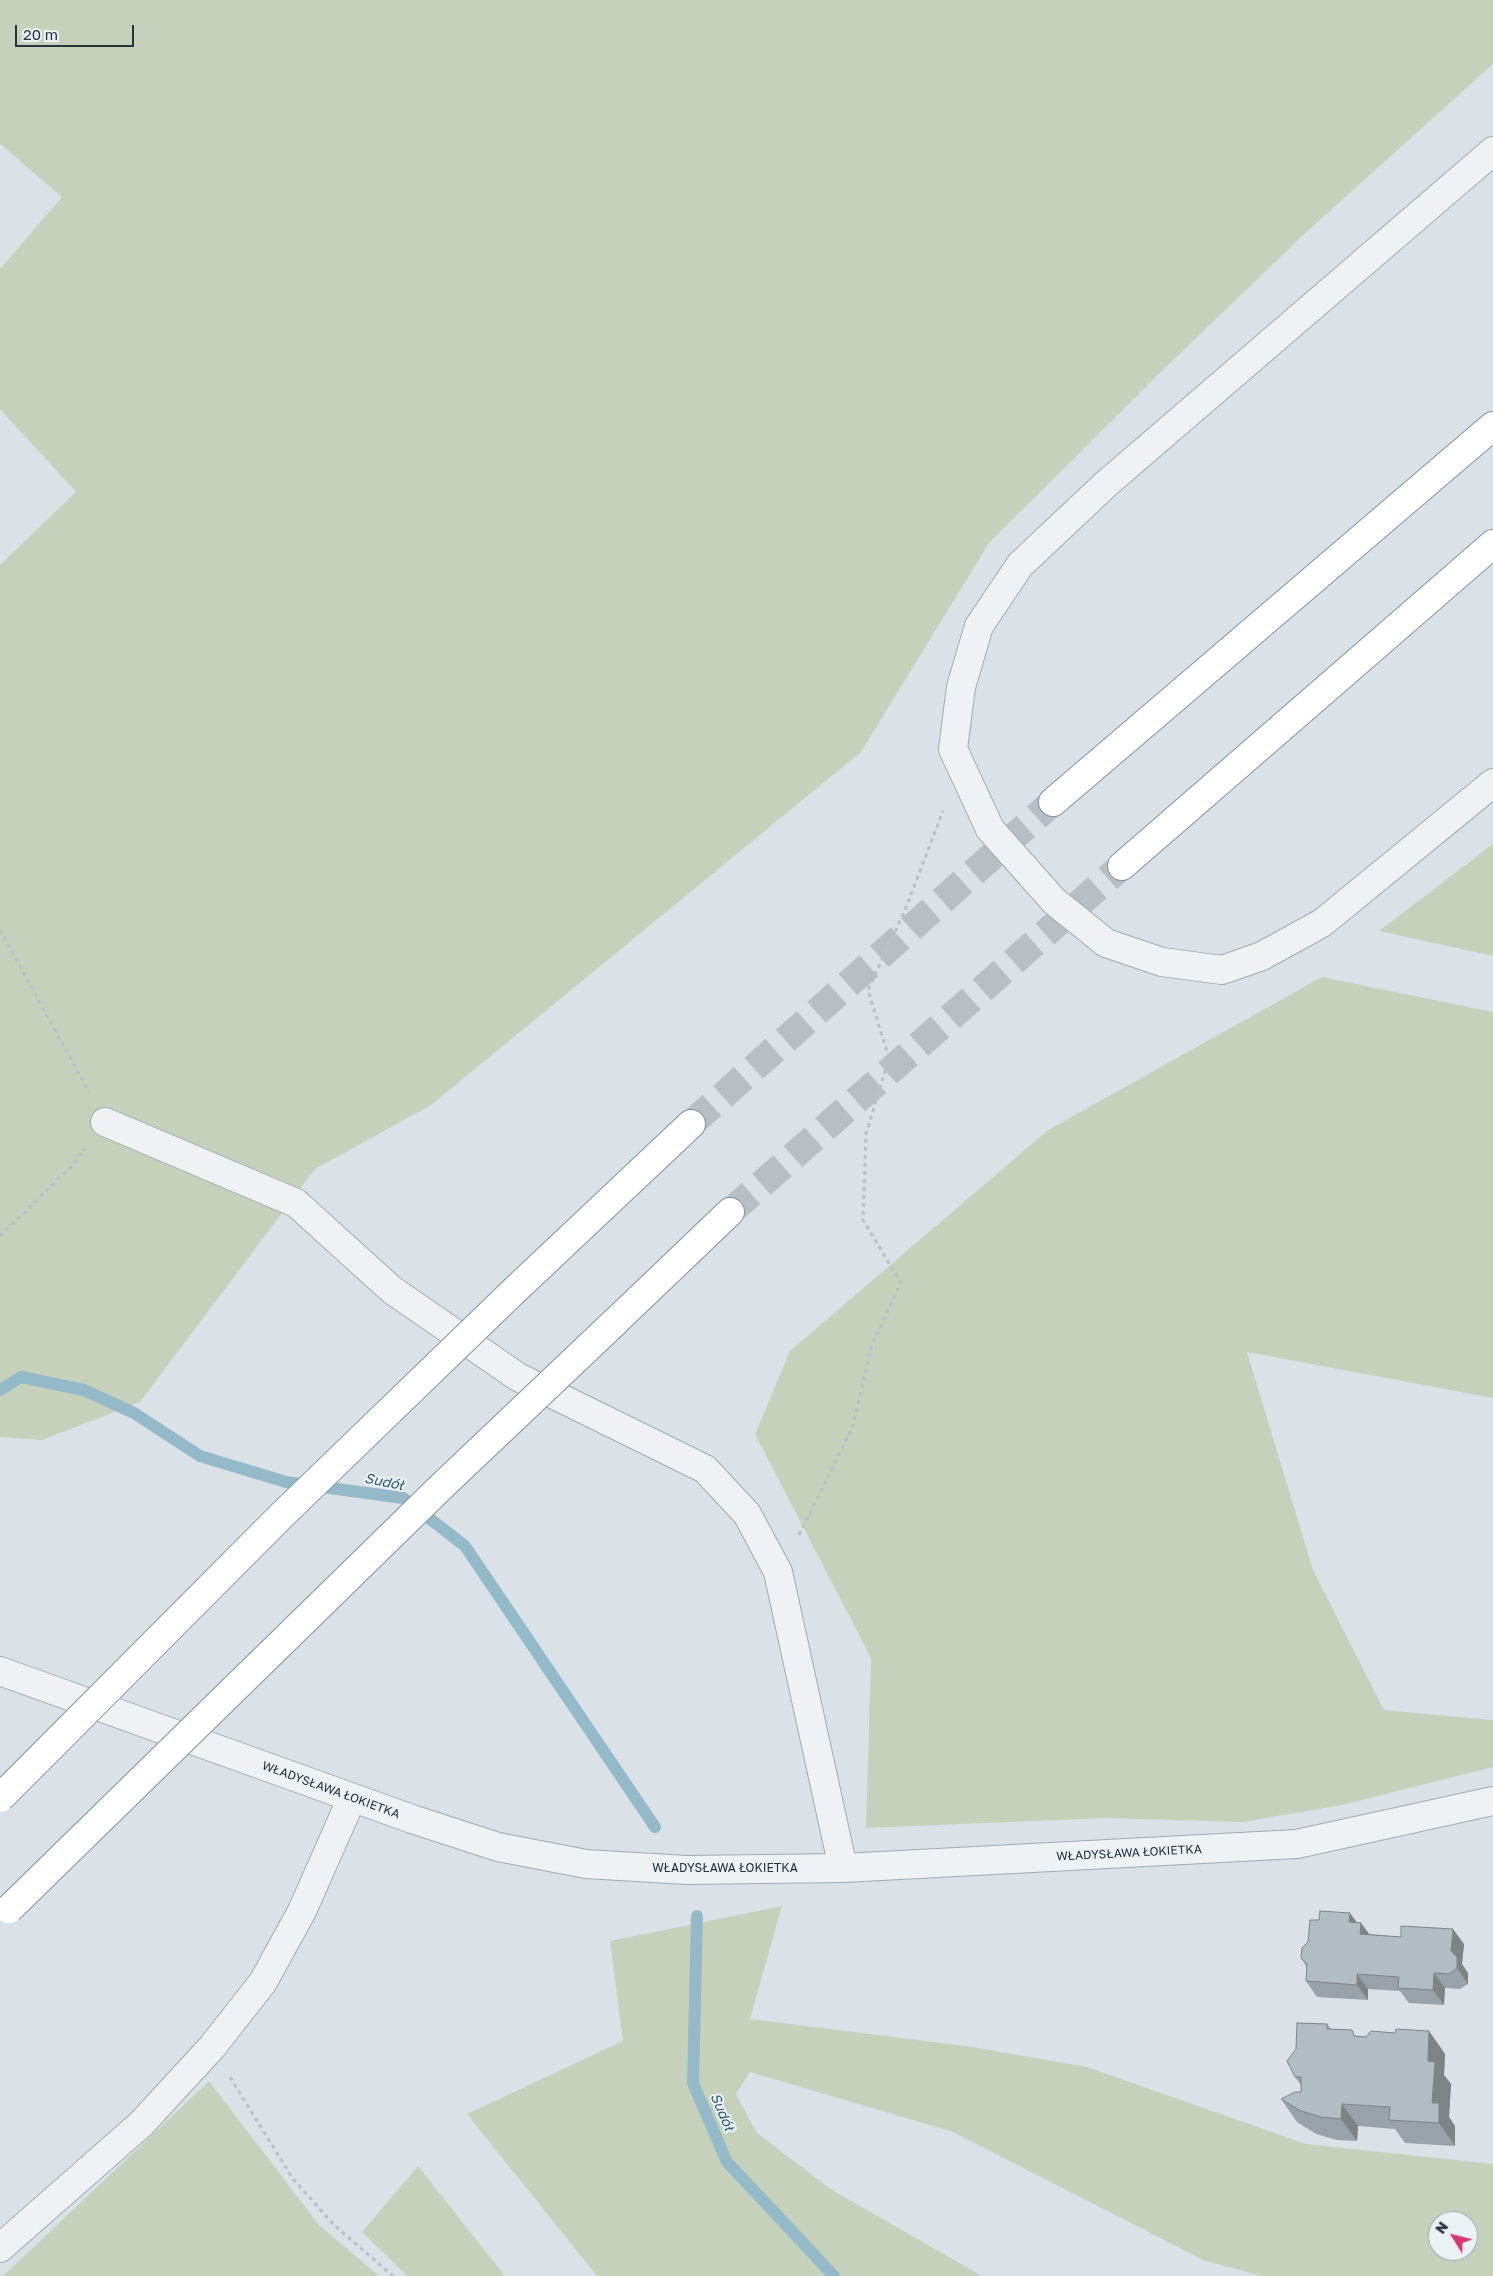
<!DOCTYPE html>
<meta charset="utf-8">
<style>
body{margin:0}
#map{position:relative;width:1493px;height:2276px;overflow:hidden;background:#dbe2e7;font-family:"Golos Text",sans-serif}
canvas{display:block}
.north{position:absolute;left:1428px;top:2211px;width:50px;height:50px;box-sizing:border-box;background:#ebf1f4;border:1px solid #9ca5ab;border-radius:50%;rotate:306deg;font-size:14px;font-weight:700;line-height:20px;text-align:center;color:#25333d}
.north::after{content:'';display:block;margin:auto;width:18px;height:22px;background:#d33971;clip-path:polygon(50% 0,100% 100%,50% 72%,0 100%)}
.scale{position:absolute;left:15px;top:25px;width:119px;height:22px;box-sizing:border-box;border:2px solid #25333d;border-top:0;padding-left:6px;font-size:15px;line-height:18px;white-space:nowrap;color:#25333d;-webkit-text-stroke:4px #ebf1f4;paint-order:stroke}
</style>
<div id="map">
<canvas width="1493" height="2276"></canvas>
<div class="north">N</div>
<div class="scale">20 m</div>
</div>
<script>
const context = document.querySelector('canvas').getContext('2d');
context.lineJoin = 'round';
function paint(path, color) { context.fillStyle = color; context.fill(path, 'evenodd'); }
const toPath = rows => new Path2D(rows.map(r => 'M' + r).join(''));
function trace(path, color, width, dash) { context.strokeStyle = color; context.lineWidth = width; context.lineCap = dash ? 'butt' : 'round'; context.setLineDash(dash || []); context.stroke(path); }
function write(font, color, halo, rows, align = 'center') {
  context.font = font + ' "Golos Text",sans-serif'; context.lineWidth = 4; context.setLineDash([]); context.textBaseline = 'middle'; context.strokeStyle = halo; context.fillStyle = color; for (const [text, x, y, turn = 0] of rows) {
    context.save(); context.translate(x, y); context.rotate((+turn || 0) * Math.PI / 180); context.textAlign = isNaN(turn) ? turn : align; if (halo) context.strokeText(text, 0, 0); context.fillText(text, 0, 0); context.restore();
  }
}
const green = toPath([
 [0,0,1493,0,1493,64,1302,236,1160,373,989,543,861,752,431,1105,315,1169,140,1402,42,1440,0,1437,0,565,76,492,0,409,0,269,62,197,0,144],
 [1493,844,1493,956,1379,931],
 [1322,977,1493,1012,1493,1398,1247,1352,1313,1570,1384,1710,1493,1720,1493,1767,1342,1805,1242,1822,1106,1818,866,1828,871,1658,755,1434,790,1351,1048,1130],
 [782,1906,750,2019,973,2047,1087,2067,1306,2144,1493,2164,1493,2276,1261,2276,1203,2260,953,2132,750,2072,736,2094,757,2133,832,2190,982,2276,597,2276,467,2114,623,2041,610,1941],
 [1438,2221,1468,2221,1468,2251,1438,2251],
 [209,2081,319,2225,379,2276,3,2276],
 [418,2166,505,2276,407,2276,362,2232]
]);
const stream = toPath([
 [0,1390,21,1377,84,1390,134,1413,200,1456,286,1482,403,1498,465,1546,655,1827],
 [697,1916,693,2083,727,2162,834,2276]
]);
const highwayTunnel = toPath([
 [691,1124,1053,802],
 [730,1212,1122,866]
]);
const path = toPath([
 [0,930,89,1092],
 [0,1236,71,1167,85,1149],
 [799,1535,852,1428,873,1342,901,1283,863,1220,866,1134,889,1058,868,990,905,910,943,811],
 [230,2077,293,2179,334,2225,393,2276]
]);
const minor = toPath([
 [1493,151,1106,484,1020,565,979,626,961,687,953,749,990,829,1054,901,1106,943,1162,962,1222,970,1262,956,1322,923,1493,783],
 [105,1122,296,1203,392,1290,518,1377,705,1469,747,1514,778,1572,843,1868],
 [0,1671,412,1819,498,1847,586,1864,686,1870,843,1868,1297,1844,1493,1801],
 [0,2248,141,2124,212,2047,263,1982,302,1911,352,1798]
]);
const highway = toPath([
 [1053,802,1493,426],
 [1122,866,1493,544],
 [516,1289,691,1124],
 [616,1321,730,1212]
]);
const highwayBridge = toPath([
 [0,1798,282,1515,516,1289],
 [9,1909,442,1486,616,1321]
]);
const wall = toPath([
 [1319,1920,1361,1923,1369,1934,1464,1944,1462,1964,1468,1973,1468,1984,1460,1989,1445,1988,1444,2005,1409,2003,1400,1991,1368,1989,1368,2000,1317,1997,1306,1981,1307,1967,1301,1958],
 [1327,2024,1331,2029,1356,2036,1366,2037,1395,2033,1429,2031,1445,2054,1444,2075,1451,2084,1449,2117,1455,2126,1455,2146,1405,2143,1395,2129,1358,2126,1357,2141,1337,2140,1316,2134,1297,2122,1281,2099,1301,2092,1301,2085,1295,2077,1296,2049]
]);
const shadedWall = toPath([
 [1350,1913,1361,1928,1361,1923,1372,1938,1360,1934,1349,1922],
 [1453,1929,1464,1944,1462,1964,1468,1973,1468,1984,1457,1968,1451,1951],
 [1434,1973,1445,1988,1444,2005,1433,1990],
 [1357,1974,1368,1989,1368,2000,1357,1985],
 [1429,2031,1445,2054,1444,2075,1451,2084,1449,2117,1455,2126,1455,2146,1439,2123,1432,2103,1428,2061],
 [1342,2104,1358,2126,1357,2141,1341,2119]
]);
const building = toPath([
 [1320,1911,1350,1913,1349,1922,1361,1923,1360,1934,1401,1937,1401,1926,1453,1929,1451,1951,1457,1957,1457,1968,1449,1974,1434,1973,1433,1990,1398,1988,1399,1977,1357,1974,1357,1985,1306,1981,1307,1964,1301,1958,1302,1948,1308,1942,1310,1920,1319,1920,1320,1911],
 [1297,2023,1327,2024,1327,2029,1352,2030,1354,2036,1366,2037,1371,2031,1395,2033,1396,2029,1429,2031,1428,2061,1435,2062,1432,2103,1439,2103,1439,2123,1389,2120,1390,2107,1342,2104,1341,2119,1321,2117,1301,2111,1281,2099,1295,2092,1301,2092,1301,2077,1295,2077,1287,2061,1296,2049,1297,2023]
]);
const streetNames = [
 ["WŁADYSŁAWA ŁOKIETKA",331,1790,20],
 ["WŁADYSŁAWA ŁOKIETKA",1129,1853,-3],
 ["WŁADYSŁAWA ŁOKIETKA",725,1868]
];
const waterNames = [
 ["Sudół",384,1482,11],
 ["Sudół",722,2112,67]
];
paint(green, '#c6d1bc');
trace(stream, '#94b9c9', 12);
trace(highwayTunnel, '#b7bfc5', 28, [28, 14]);
trace(minor, '#a1aab1', 30);
trace(highway, '#82939e', 30);
trace(path, '#bac0c5', 3, [4, 4]);
trace(minor, '#eef2f5', 28);
trace(highway, '#fff', 28);
trace(highwayBridge, '#82939e', 30, []);
trace(highwayBridge, '#fff', 28);
paint(wall, '#99a2a8');
paint(shadedWall, '#7d8488');
paint(building, '#b2bcc3');
trace(building, '#7d8488', 1);
write('12px', '#25333d', '#ebf1f4', streetNames);
write('italic 14px', '#2e5b72', '#ebf1f4', waterNames);
</script>
